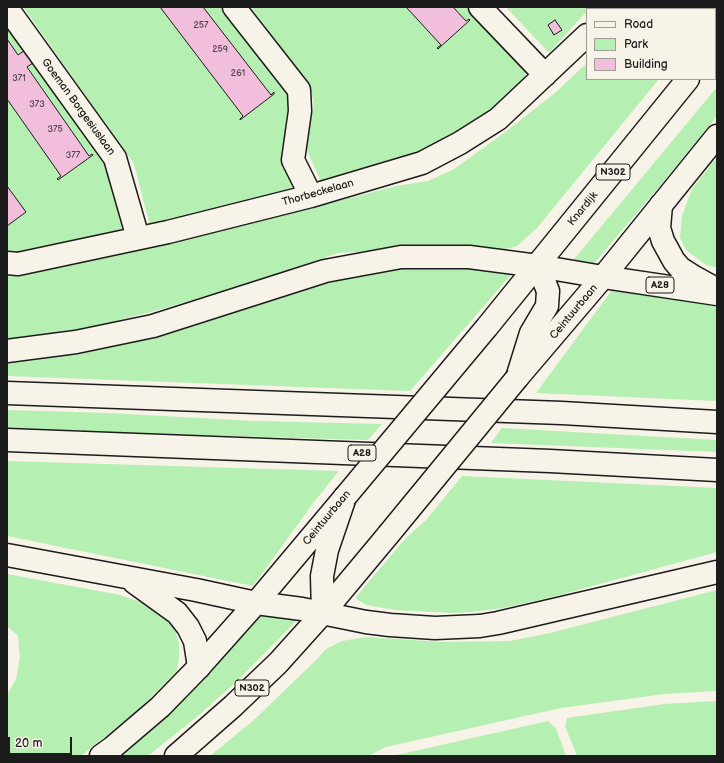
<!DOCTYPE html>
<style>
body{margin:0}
#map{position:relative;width:724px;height:763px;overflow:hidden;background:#f7f3e8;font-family:"Balsamiq Sans",sans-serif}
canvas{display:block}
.frame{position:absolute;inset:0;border:8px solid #1c1c1c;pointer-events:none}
.legend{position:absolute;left:586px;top:8px;width:130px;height:72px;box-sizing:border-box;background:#f7f3e8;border:1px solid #9f9d96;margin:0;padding:5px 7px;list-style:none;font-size:12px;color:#1c1c1c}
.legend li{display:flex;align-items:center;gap:8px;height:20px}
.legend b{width:20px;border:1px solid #9f9d96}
.scale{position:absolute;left:8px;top:737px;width:64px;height:18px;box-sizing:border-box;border:2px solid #1c1c1c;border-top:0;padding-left:5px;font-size:12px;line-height:14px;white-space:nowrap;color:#1c1c1c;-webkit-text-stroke:3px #f7f3e8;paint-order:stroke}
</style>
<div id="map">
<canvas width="724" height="763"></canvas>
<div class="frame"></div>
<ul class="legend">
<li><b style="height:5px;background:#f7f3e8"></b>Road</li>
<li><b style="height:11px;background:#b6efb2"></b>Park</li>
<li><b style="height:11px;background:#f1bedb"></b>Building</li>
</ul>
<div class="scale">20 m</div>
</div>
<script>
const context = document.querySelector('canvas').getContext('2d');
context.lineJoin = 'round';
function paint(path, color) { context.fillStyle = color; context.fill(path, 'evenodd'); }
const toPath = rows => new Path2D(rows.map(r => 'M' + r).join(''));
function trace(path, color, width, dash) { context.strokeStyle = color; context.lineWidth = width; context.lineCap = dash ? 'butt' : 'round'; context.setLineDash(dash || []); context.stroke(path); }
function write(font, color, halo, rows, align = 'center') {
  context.font = font + ' "Balsamiq Sans",sans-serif'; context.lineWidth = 3.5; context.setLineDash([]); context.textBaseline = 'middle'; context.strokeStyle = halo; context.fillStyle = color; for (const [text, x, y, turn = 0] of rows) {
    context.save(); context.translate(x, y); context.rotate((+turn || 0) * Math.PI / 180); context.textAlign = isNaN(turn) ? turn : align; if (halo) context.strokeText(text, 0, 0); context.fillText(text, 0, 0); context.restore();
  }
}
const green = toPath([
 [23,7,221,7,289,98,294,117,282,150,296,189,150,226,134,164],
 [251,7,474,7,527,65,522,87,487,115,447,139,407,157,321,182,303,141,314,106,311,88],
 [506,7,591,7,587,9,587,11,549,53],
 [638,7,717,7,717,9,715,11,715,9,637,9],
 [7,23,111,170,129,231,51,249,7,252],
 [587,63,587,79,659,79,537,228,517,246,498,251,394,250,338,253,241,286,154,311,88,328,7,339,7,270,35,269,112,256,265,220,396,186,428,181,454,169,508,130,556,92],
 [717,87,717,116,664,181,591,267,570,264],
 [717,157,717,268,706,265,686,250,680,238,682,216,692,189],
 [404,264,497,267,510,276,410,391,7,376,7,362,65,355,165,335,343,275],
 [615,286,717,306,717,401,536,393],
 [7,410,108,413,254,421,382,424,368,440,54,431,7,428],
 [502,428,717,440,717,452,491,443],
 [7,461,339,471,314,502,253,586,7,536],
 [462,476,717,488,717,552,556,596,503,608,472,612,454,613,395,610,366,605,355,598,405,539,426,520],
 [7,574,120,595,150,605,164,615,174,628,179,643,179,659,177,671,137,711,81,756,7,756,7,695,16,679,20,657,18,636,7,626],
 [717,590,717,691,664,694,561,708,386,747,368,756,210,756,255,719,316,660,326,649,342,641,366,637,442,642,510,641,550,633],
 [260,614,296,621,237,681,199,715,148,756,120,756,158,725,182,702,206,678],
 [717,701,717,756,577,756,565,726,567,718,664,704],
 [548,721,556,728,566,756,392,756]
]);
const building = toPath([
 [160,7,203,7,271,95,274,92,274,94,240,120,240,119,243,116,160,7],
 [406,7,453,7,466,21,469,19,470,20,438,49,437,48,441,45,406,7],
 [555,20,562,30,554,35,548,25,555,20],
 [7,39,18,55,25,50,33,63,27,67,89,156,92,154,93,155,58,180,57,179,61,176,7,99,7,39],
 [7,186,26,212,7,226,7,186]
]);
const street = toPath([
 [234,7,299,90,300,111,293,160,311,196],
 [480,7,545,75],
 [7,8,115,158,138,238],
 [613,9,615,7],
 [7,263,18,264,168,232,311,196,422,163,460,143,498,119,587,35]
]);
const primary = toPath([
 [715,46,717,44],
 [487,327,688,79],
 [517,378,603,277,717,136],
 [101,756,112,748,160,707,199,667,256,603,345,497],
 [176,756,233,706,278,663,323,613,388,535]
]);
const highway = toPath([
 [661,205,659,228,663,241,674,261,680,268,694,277,714,288],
 [7,351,76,342,153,326,325,271,401,257,469,257,538,266,603,277,717,294],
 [517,378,531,333,547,306,548,291,538,266],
 [7,393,562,413,717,422],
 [7,440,550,461,717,470],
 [7,555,196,590,256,603,302,609,366,622,390,625,435,628,480,626,498,623,717,572],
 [134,582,177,613,188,627,195,641,199,667],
 [323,613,322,576,327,550,345,497]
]);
const primaryBridge = toPath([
 [345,497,487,327],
 [388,535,517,378]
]);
const numberNames = [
 ["257",201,26],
 ["259",220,50],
 ["261",238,74],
 ["371",19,79],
 ["373",37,105],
 ["375",55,130],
 ["377",73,156]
];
const shields = [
 [613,172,34],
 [660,285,28],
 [362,453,28],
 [252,688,34]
];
const shieldNames = [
 ["N302",613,172],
 ["A28",660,285],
 ["A28",362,453],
 ["N302",252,688]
];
const streetNames = [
 ["Goeman Borgesiuslaan",78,107,54],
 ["Thorbeckelaan",318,193,-16],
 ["Knardijk",583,209,-51],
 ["Ceintuurbaan",574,312,-50],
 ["Ceintuurbaan",327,518,-50]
];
paint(green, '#b6efb2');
paint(building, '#f1bedb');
trace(building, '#1c1c1c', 1);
trace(street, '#1c1c1c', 25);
trace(primary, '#1c1c1c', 25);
trace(highway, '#1c1c1c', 25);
trace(street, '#f7f3e8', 22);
trace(primary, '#f7f3e8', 22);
trace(highway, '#f7f3e8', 22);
trace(primaryBridge, '#1c1c1c', 25, []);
trace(primaryBridge, '#f7f3e8', 22);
write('9px', '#51444c', null, numberNames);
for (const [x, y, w] of shields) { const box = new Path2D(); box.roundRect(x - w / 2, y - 8, w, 16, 3); context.fillStyle = '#f7f3e8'; context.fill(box); trace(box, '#1c1c1c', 1); }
write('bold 10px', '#1c1c1c', null, shieldNames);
write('11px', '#1c1c1c', '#f7f3e8', streetNames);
</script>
